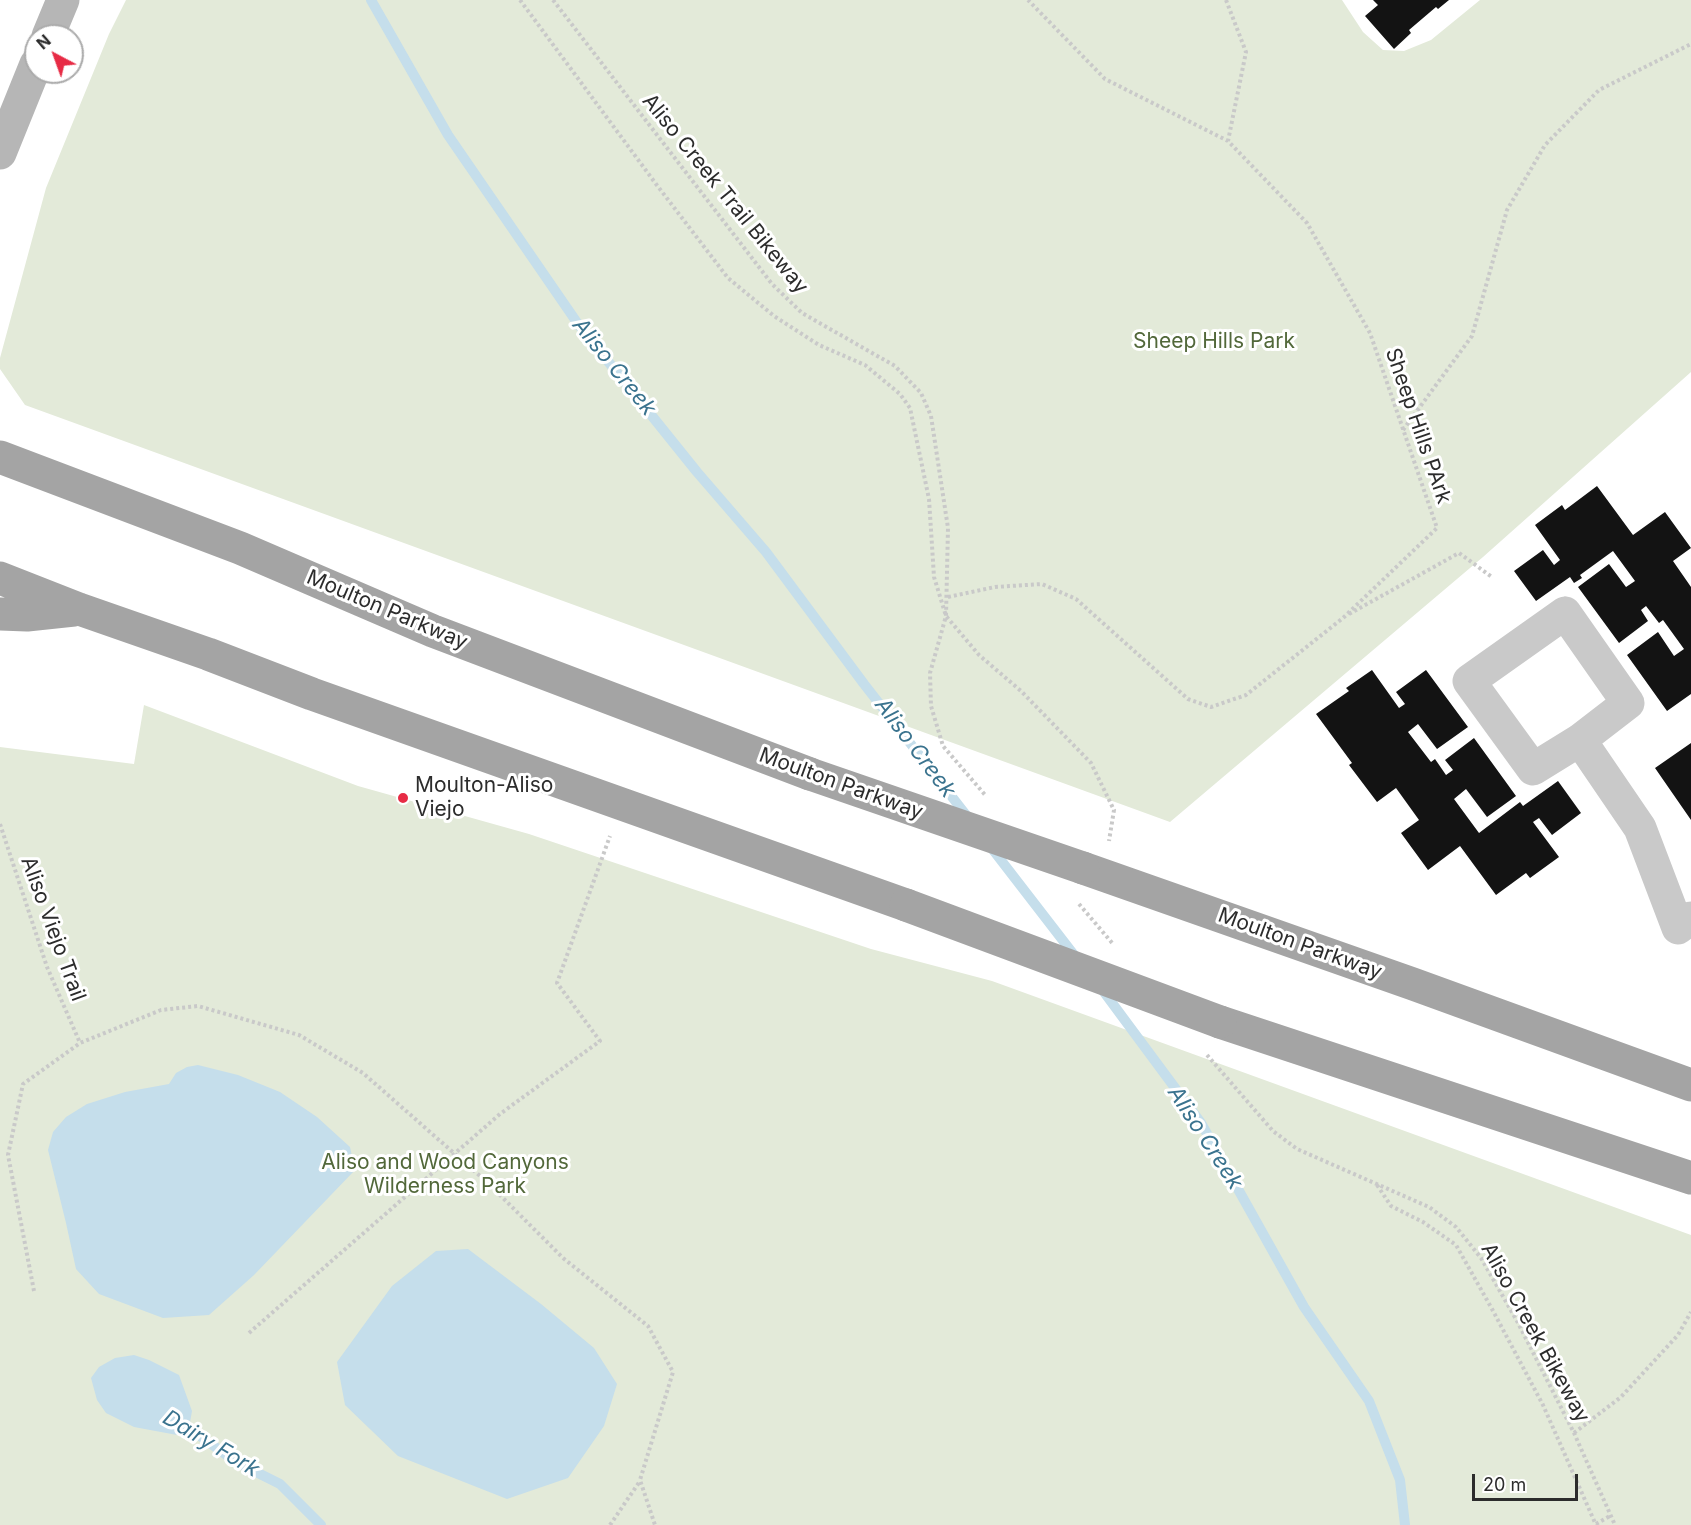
<!DOCTYPE html>
<style>
body{margin:0}
#map{position:relative;width:1691px;height:1525px;overflow:hidden;background:#fff;font-family:Inter,sans-serif}
canvas{display:block}
.north{position:absolute;left:24px;top:24px;width:60px;height:60px;box-sizing:border-box;background:#fff;border:2px solid #ababab;border-radius:50%;rotate:319deg;font-size:16px;font-weight:700;line-height:24px;text-align:center;color:#2c2c2c}
.north::after{content:'';display:block;margin:auto;width:21px;height:27px;background:#e72b45;clip-path:polygon(50% 0,100% 100%,50% 72%,0 100%)}
.scale{position:absolute;left:1472px;top:1474px;width:106px;height:27px;box-sizing:border-box;border:3px solid #2c2c2c;border-top:0;padding-left:8px;font-size:18px;line-height:21px;white-space:nowrap;color:#2c2c2c;-webkit-text-stroke:4px #fff;paint-order:stroke}
</style>
<div id="map">
<canvas width="1691" height="1525"></canvas>
<div class="north">N</div>
<div class="scale">20 m</div>
</div>
<script>
const context = document.querySelector('canvas').getContext('2d');
context.lineJoin = 'round';
function paint(path, color) { context.fillStyle = color; context.fill(path, 'evenodd'); }
const toPath = rows => new Path2D(rows.map(r => 'M' + r).join(''));
function trace(path, color, width, dash) { context.strokeStyle = color; context.lineWidth = width; context.lineCap = dash ? 'butt' : 'round'; context.setLineDash(dash || []); context.stroke(path); }
function write(font, color, halo, rows, align = 'center') {
  context.font = font + ' Inter,sans-serif'; context.lineWidth = 6; context.setLineDash([]); context.textBaseline = 'middle'; context.strokeStyle = halo; context.fillStyle = color; for (const [text, x, y, turn = 0] of rows) {
    context.save(); context.translate(x, y); context.rotate((+turn || 0) * Math.PI / 180); context.textAlign = isNaN(turn) ? turn : align; if (halo) context.strokeText(text, 0, 0); context.fillText(text, 0, 0); context.restore();
  }
}
const green = toPath([
 [126,0,1342,0,1363,32,1383,50,1404,51,1431,40,1480,0,1691,0,1691,372,1483,557,1170,822,25,405,0,369,0,358,46,188,109,34],
 [144,705,358,786,529,834,871,949,992,981,1691,1235,1691,1525,0,1525,0,747,134,764]
]);
const water = toPath([
 [198,1065,238,1075,280,1092,317,1117,350,1147,355,1170,254,1275,209,1315,163,1318,99,1294,76,1269,66,1223,48,1150,53,1132,66,1117,87,1104,125,1092,169,1084,176,1073,187,1067],
 [468,1249,541,1304,594,1348,617,1384,604,1426,568,1478,507,1499,398,1456,345,1405,337,1362,392,1286,436,1251],
 [134,1355,149,1360,179,1375,192,1411,189,1428,177,1435,134,1427,106,1413,97,1400,91,1378,99,1367,115,1358]
]);
const stream = toPath([
 [371,0,448,135,578,324,697,472,766,552,864,684,970,820],
 [990,846,1078,960],
 [1101,988,1201,1123,1304,1307,1369,1401,1400,1480,1405,1525],
 [177,1422,189,1428,236,1462,280,1484,321,1525]
]);
const building = toPath([
 [1373,0,1449,0,1438,9,1436,7,1409,30,1411,33,1394,49,1365,16,1378,5],
 [1597,486,1633,535,1665,512,1691,548,1673,561,1691,587,1691,694,1667,711,1627,655,1658,632,1674,656,1684,649,1663,620,1659,623,1646,606,1641,610,1648,621,1619,643,1578,587,1609,564,1626,587,1635,581,1613,551,1580,575,1582,578,1574,583,1570,577,1536,601,1514,571,1543,550,1554,565,1560,560,1535,525,1562,505,1565,510],
 [1372,670,1399,708,1405,704,1396,692,1426,670,1468,727,1437,749,1418,724,1408,732,1431,762,1435,759,1446,775,1453,770,1445,760,1474,738,1516,796,1487,817,1466,789,1454,799,1479,833,1520,802,1523,806,1558,781,1581,813,1552,835,1539,818,1533,822,1559,857,1530,878,1526,873,1496,895,1460,846,1428,870,1401,833,1419,820,1396,788,1377,802,1349,765,1352,763,1316,714,1349,691,1346,688],
 [1691,743,1691,820,1655,768]
]);
const path = toPath([
 [520,0,656,184,728,278,774,316,819,345,865,365,900,394,910,408,929,499,934,577,946,616,979,655,1021,691,1091,763,1114,810,1109,841],
 [553,0,772,284,802,313,895,366,921,393,931,416,948,528,946,616,930,673,931,706,943,746,986,796],
 [1226,0,1246,52,1228,141],
 [1403,430,1472,336,1507,210,1545,145,1599,90,1691,44],
 [948,597,995,587,1042,584,1076,599,1188,699,1211,707,1246,695,1343,618,1437,528,1370,333,1307,223,1228,141,1105,79,1028,0],
 [1349,614,1459,553,1492,577],
 [0,824,47,967,80,1043],
 [1079,904,1113,944],
 [1207,1055,1273,1131,1297,1149,1429,1207,1456,1227,1481,1258,1517,1321,1574,1433,1615,1525],
 [1377,1185,1391,1206,1423,1222,1456,1245,1492,1309,1543,1405,1596,1525],
 [34,1291,8,1155,23,1084,80,1043,161,1010,198,1006,299,1035,363,1073,489,1184,563,1258,648,1326,673,1372,640,1480,655,1525],
 [249,1333,500,1114,600,1041,557,983,610,836],
 [1574,1433,1621,1397,1678,1335,1691,1312],
 [1596,1524,1610,1516],
 [610,1525,640,1481]
]);
const street = toPath([
 [1565,613,1628,703,1580,740,1533,769,1469,681,1565,613],
 [1580,740,1640,828,1678,928,1691,918]
]);
const secondary = toPath([
 [48,36,63,0],
 [0,153,36,64]
]);
const primary = toPath([
 [0,457,240,548,433,631,810,774],
 [0,578,79,609,208,654,312,694,906,905],
 [0,614,27,615,74,610],
 [1083,868,1413,984,1691,1085],
 [1220,1022,1691,1178]
]);
const primaryBridge = toPath([
 [810,774,1083,868],
 [906,905,1220,1022]
]);
const markers = [
 [403,798,6,"#e72b45"]
];
const streetNames = [
 ["Aliso Creek Trail Bikeway",725,194,51],
 ["Sheep Hills PArk",1418,426,71],
 ["Moulton Parkway",387,610,23],
 ["Moulton Parkway",841,784,20],
 ["Aliso Viejo Trail",53,929,70],
 ["Moulton Parkway",1300,944,20],
 ["Aliso Creek Bikeway",1535,1333,61]
];
const parkNames = [
 ["Sheep Hills Park",1214,342],
 ["Aliso and Wood Canyons",445,1163],
 ["Wilderness Park",445,1187]
];
const poiNames = [
 ["Moulton-Aliso",415,786],
 ["Viejo",415,810]
];
const waterNames = [
 ["Aliso Creek",614,367,51],
 ["Aliso Creek",915,748,53],
 ["Aliso Creek",1205,1138,57],
 ["Dairy Fork",211,1444,31]
];
paint(green, '#e3ead9');
paint(water, '#c5deeb');
trace(stream, '#c5deeb', 10);
paint(building, '#131313');
trace(path, '#c9c9c9', 4, [3, 3]);
trace(street, '#c9c9c9', 33);
trace(secondary, '#b6b6b6', 33);
trace(primary, '#a4a4a4', 33);
trace(primaryBridge, '#a4a4a4', 33);
for (const [x, y, r, color] of markers) { const dot = new Path2D(); dot.arc(x, y, r, 0, 2 * Math.PI); context.fillStyle = color; context.fill(dot); trace(dot, '#fff', 2); }
write('21px', '#2c2c2c', '#fff', streetNames);
write('21px', '#52683a', '#fff', parkNames);
write('21px', '#2c2c2c', '#fff', poiNames, 'left');
write('italic 22px', '#3a738e', '#fff', waterNames);
</script>
